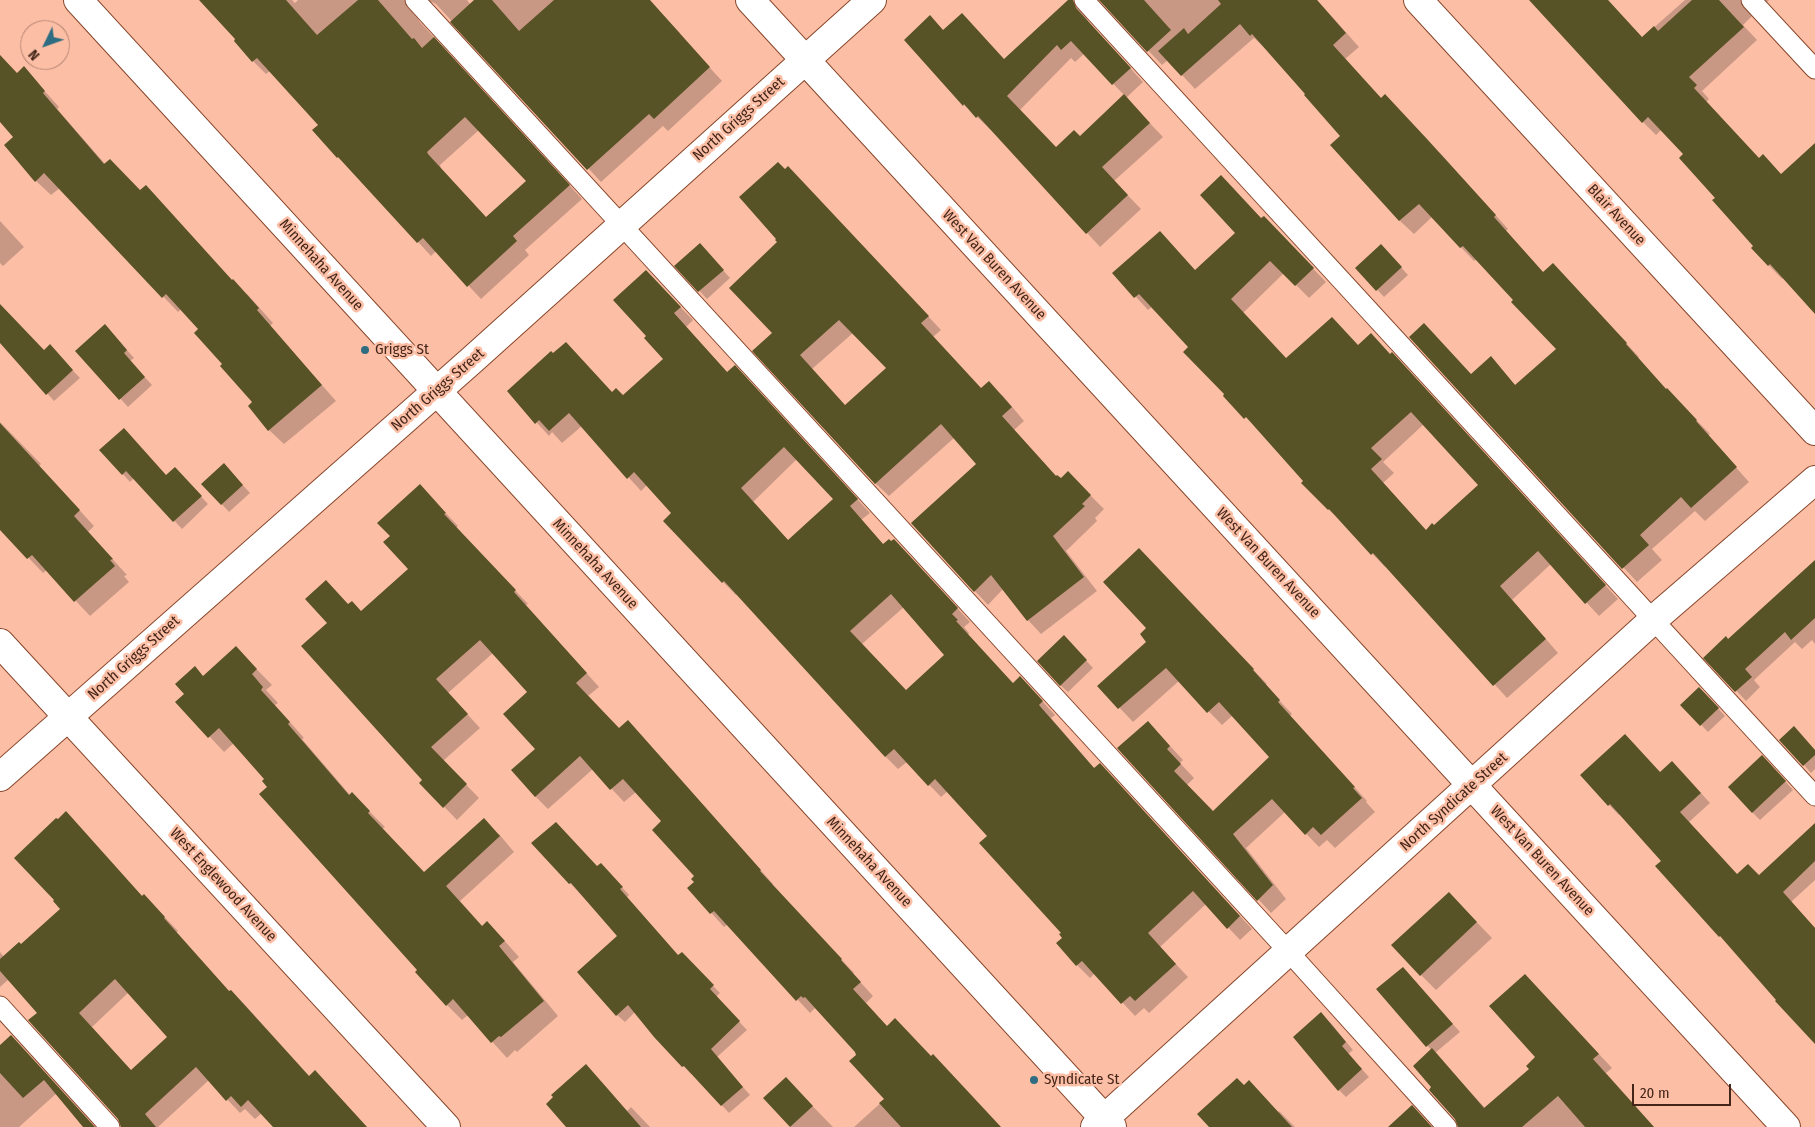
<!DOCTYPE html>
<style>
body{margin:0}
#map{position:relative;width:1815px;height:1127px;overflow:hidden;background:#fcbfa6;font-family:"Fira Sans Condensed",sans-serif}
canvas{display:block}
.north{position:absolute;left:20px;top:20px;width:50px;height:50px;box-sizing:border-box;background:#fcbfa6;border:1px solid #b2816e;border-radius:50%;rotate:228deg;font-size:14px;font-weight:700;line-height:20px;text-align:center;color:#432519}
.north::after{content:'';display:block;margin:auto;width:18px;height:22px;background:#2d6c81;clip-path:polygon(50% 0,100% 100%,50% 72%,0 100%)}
.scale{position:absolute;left:1632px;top:1084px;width:99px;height:22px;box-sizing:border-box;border:2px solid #432519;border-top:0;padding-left:6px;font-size:15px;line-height:18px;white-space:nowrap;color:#432519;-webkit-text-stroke:4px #fcbfa6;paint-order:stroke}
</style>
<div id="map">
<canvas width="1815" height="1127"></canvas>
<div class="north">N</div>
<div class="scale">20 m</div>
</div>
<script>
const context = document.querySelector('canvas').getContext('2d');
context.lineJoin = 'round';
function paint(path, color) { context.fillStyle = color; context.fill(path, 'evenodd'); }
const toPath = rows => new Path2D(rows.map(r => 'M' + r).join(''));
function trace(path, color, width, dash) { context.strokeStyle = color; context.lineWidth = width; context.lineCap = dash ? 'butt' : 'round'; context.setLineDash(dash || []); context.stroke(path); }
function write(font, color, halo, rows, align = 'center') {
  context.font = font + ' "Fira Sans Condensed",sans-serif'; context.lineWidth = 5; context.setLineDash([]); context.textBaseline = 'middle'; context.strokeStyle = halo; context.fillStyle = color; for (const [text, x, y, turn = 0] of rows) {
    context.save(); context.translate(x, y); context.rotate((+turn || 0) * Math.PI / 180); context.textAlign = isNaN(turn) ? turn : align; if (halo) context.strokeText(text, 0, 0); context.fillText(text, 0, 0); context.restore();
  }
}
const shadow = toPath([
 [201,0,292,0,295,3,298,0,467,0,471,5,476,0,648,0,680,33,679,34,722,81,668,131,663,126,601,182,436,4,432,2,421,4,417,11,417,17,420,22,582,199,525,250,529,255,481,299,436,251,431,256,352,170,338,157,314,130,320,126,270,71,266,74,253,61,237,40],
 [479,130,528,181,486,218,441,169,440,165],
 [1099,0,1317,0,1359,47,1345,59,1382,99,1441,154,1508,229,1506,231,1544,273,1566,279,1639,357,1638,358,1667,390,1710,434,1708,436,1749,482,1705,521,1695,511,1652,549,1662,560,1637,582,1410,337,1471,375,1491,358,1516,386,1558,349,1515,300,1477,259,1474,261,1432,217,1414,234,1400,221,1332,145,1342,136,1307,94,1265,48,1254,38,1195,89,1168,60,1162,65,1105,5],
 [1531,0,1608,0,1642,38,1685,0,1769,0,1767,2,1762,2,1753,15,1743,25,1757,40,1702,91,1709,99,1706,102,1759,160,1782,175,1815,145,1815,311,1784,277,1782,279,1752,248,1755,246,1716,198,1685,154,1662,129,1656,135,1643,122],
 [1073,3,1086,16,1089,23,1143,82,1126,98,1163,137,1114,181,1141,209,1100,247,992,129,991,130,964,105,905,40,930,17,944,31,1004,60],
 [1084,54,1125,96,1080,137,1056,148,1020,110,1071,58,1075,62],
 [0,55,17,74,24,68,59,107,57,109,106,165,248,295,273,323,270,326,336,401,284,444,269,430,254,402,224,364,200,329,181,309,178,312,60,188,51,195,36,181,15,137,0,120],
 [785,171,802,181,941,330,933,337,981,389,989,383,1003,396,1024,421,1014,430,1057,477,1061,480,1068,473,1104,509,1095,518,1097,521,1066,551,1097,591,1041,634,1028,620,1003,589,988,605,975,591,977,464,954,438,889,496,875,483,774,333],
 [853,333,887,368,845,406,812,369],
 [1264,218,1326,282,1309,298,1284,273,1243,313,1286,359,1358,346,1391,355,1405,367,1618,599,1599,616,1551,564,1512,600,1558,653,1507,698,1387,566,1385,567,1342,522,1328,509,1259,430,1225,396,1226,394,1190,347,1152,307,1148,310,1114,273,1195,271],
 [1424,424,1479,485,1434,527,1426,531,1383,483,1394,473,1383,462],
 [0,221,24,247,3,266,0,263],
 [707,252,730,278,707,299,676,266],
 [1388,253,1408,275,1384,297,1357,268],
 [646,272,693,320,686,327,728,373,748,380,870,513,861,520,884,545,907,553,970,622,964,627,969,633,968,635,1013,684,1033,691,1055,715,1051,718,1095,769,1113,777,1252,929,1240,940,1206,904,1160,947,1188,977,1149,1013,1144,1008,1135,1016,1095,973,1090,978,1077,965,1057,943,1064,938,1062,933,989,836,948,791,941,797,907,762,898,769,886,757,737,594,736,595,723,582,673,513,647,485,641,491,582,426,562,443,552,432,549,436,508,391,612,393,623,396,665,359,648,336],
 [797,459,834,499,789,541,753,502],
 [904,607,945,655,906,691,862,644],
 [0,310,44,352,57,354,80,378,54,401,0,341],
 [112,333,134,358,130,361,152,385,128,407,77,351],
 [0,422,41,464,39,466,94,526,88,532,127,575,124,576,129,582,90,616,47,570,43,573,0,528],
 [101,450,167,477,182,476,208,504,182,529,134,478,130,482],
 [231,472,250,493,229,512,203,484],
 [420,486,458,526,456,528,528,604,526,605,599,687,588,696,620,730,641,735,773,884,772,885,854,973,853,974,873,996,866,1003,887,1027,1000,1127,854,1127,885,1099,858,1055,815,1008,810,1013,728,924,724,927,689,888,695,882,695,876,663,821,636,792,624,802,593,769,548,809,535,796,536,749,529,692,493,653,448,693,480,728,443,761,479,798,457,820,421,783,423,780,329,623,349,606,361,613,410,569,391,536],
 [1152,563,1267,684,1265,685,1292,714,1290,716,1367,801,1366,802,1375,812,1335,848,1327,840,1319,847,1285,812,1246,848,1286,899,1271,913,1119,748,1161,736,1183,760,1180,763,1194,778,1187,785,1213,812,1270,757,1233,715,1222,725,1179,681,1133,722,1099,686,1148,642],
 [1815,564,1815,644,1812,640,1802,649,1795,642,1754,680,1760,687,1746,701,1705,658,1728,640],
 [1071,644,1093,668,1068,692,1060,685],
 [236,648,272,685,266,690,278,703,275,705,304,738,302,739,350,795,367,809,385,827,382,829,425,874,499,834,514,852,460,901,483,927,502,938,519,957,513,962,558,1016,517,1052,515,1050,507,1058,468,1015,462,1020,447,1005,269,787,266,779,234,743,224,752,177,702],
 [1707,696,1725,716,1708,732,1682,705],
 [1815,750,1815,769,1811,773,1804,765],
 [1770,764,1793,790,1760,820,1752,812],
 [1682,772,1710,803,1689,822,1737,875,1759,876,1815,825,1815,880,1791,902,1815,928,1815,1043,1663,861,1620,813,1619,815,1609,805,1582,775],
 [66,813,143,897,157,909,178,931,176,933,230,992,231,991,245,1005,310,1077,329,1086,367,1127,274,1127,262,1113,255,1119,245,1109,240,1113,209,1080,158,1127,122,1127,119,1119,38,1013,9,979,0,987,0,952,4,957,21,946,61,909,58,821],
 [129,992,169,1037,131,1071,92,1027],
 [597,868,608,872,629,895,627,897,679,957,682,954,720,993,716,997,747,1030,717,1057,750,1095,729,1113,692,1073,691,1074,655,1036,635,1012,625,1022,617,1015,619,936,570,883],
 [1464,909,1492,938,1436,990,1421,975],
 [1410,976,1460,1032,1435,1053,1485,1108,1530,1069,1537,1057,1538,989,1612,1068,1606,1073,1654,1127,1459,1127,1459,1125,1433,1087,1432,1051,1378,989],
 [1329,1021,1353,1050,1348,1054,1369,1077,1346,1097,1339,1090],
 [11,1037,94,1127,84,1127,57,1093,19,1127,0,1127,0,1047],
 [786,1079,833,1127,791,1127,764,1098],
 [601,1081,627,1111,631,1107,650,1127,568,1127],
 [1279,1111,1295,1127,1211,1127,1278,1112]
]);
const building = toPath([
 [199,0,286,0,317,35,358,0,378,0,412,39,414,38,422,48,434,37,570,185,513,236,517,241,467,287,423,238,417,243,338,157,337,158,312,130,318,125,257,58,252,62,234,41,235,39],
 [465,117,526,181,486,217,428,154,427,152],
 [474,0,492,0,519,31,554,0,650,0,710,67,654,119,649,114,587,170,450,22],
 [1068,0,1073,0,1076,8,1131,68,1112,85,1071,41,1061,50,1057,45,1007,96,1056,147,1074,130,1080,136,1124,94,1150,123,1102,167,1128,195,1086,234,978,116,976,118,964,104,963,106,904,40,930,15,943,30,962,13,1004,59],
 [1099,0,1144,0,1171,30,1147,52],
 [1218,0,1317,0,1346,33,1333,45,1381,98,1385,94,1427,139,1496,215,1494,217,1543,272,1553,263,1627,343,1626,344,1666,389,1667,388,1697,420,1696,421,1737,467,1691,508,1681,497,1640,535,1649,545,1622,569,1409,337,1424,323,1471,374,1491,356,1515,385,1556,349,1511,302,1513,300,1463,246,1460,248,1419,204,1399,221,1330,145,1340,136,1304,95,1305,94,1252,34,1250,36,1240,24,1181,76,1158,51,1184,28,1188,34,1221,4],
 [1529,0,1608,0,1642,37,1654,26,1658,31,1692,0,1719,0,1744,27,1689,77,1697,85,1694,88,1759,158,1763,154,1781,174,1815,143,1815,314,1770,264,1768,266,1751,248,1753,246,1712,200,1715,198,1679,158,1683,154,1648,117,1642,123],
 [0,55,17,73,24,66,45,91,43,93,104,164,110,159,140,190,146,185,232,280,233,279,259,308,257,310,322,385,268,431,248,406,252,402,220,366,222,364,194,333,198,329,166,294,162,298,44,173,35,182,4,145,13,137,0,122],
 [778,162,785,169,788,166,929,316,921,323,981,388,989,381,1012,407,1002,416,1056,476,1057,475,1061,478,1068,471,1091,495,1082,504,1085,506,1053,536,1084,577,1027,621,991,575,974,592,911,523,976,464,941,424,875,484,752,351,772,333,729,288,777,242,775,240,776,239,739,197],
 [839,320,886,368,845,405,800,355],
 [1221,175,1261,218,1264,216,1314,268,1295,286,1270,261,1231,299,1273,344,1286,358,1332,317,1358,345,1371,333,1390,354,1392,352,1606,585,1585,604,1538,551,1500,586,1546,639,1493,686,1373,553,1371,555,1329,509,1328,510,1301,483,1303,481,1246,417,1244,419,1223,396,1224,394,1183,352,1188,347,1139,294,1134,298,1112,273,1160,231,1195,270,1235,233,1200,195],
 [1411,412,1478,485,1434,525,1432,523,1426,530,1371,469,1382,459,1371,448],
 [700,243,724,270,698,292,674,266],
 [1381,244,1402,267,1376,291,1355,268],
 [646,270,681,307,674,313,727,372,735,365,858,499,850,506,883,544,889,539,891,541,894,539,958,608,952,614,958,620,956,621,1011,681,1013,683,1020,676,1043,701,1039,705,1094,768,1100,763,1240,916,1227,929,1193,891,1148,933,1176,964,1135,1001,1130,996,1121,1004,1082,961,1076,966,1056,943,1062,938,1059,934,1061,933,979,843,987,836,935,779,928,786,894,749,885,757,724,581,722,583,663,521,671,513,634,472,627,479,569,413,549,431,539,420,535,424,507,391,551,351,553,353,566,342,612,392,616,388,623,395,663,359,644,338,646,336,613,300],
 [784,447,833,499,788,540,741,488],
 [891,594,944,655,906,690,850,631],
 [0,304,44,350,50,344,73,370,46,395,0,343],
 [105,324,127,350,124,353,145,377,119,400,75,351],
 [0,423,80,510,74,516,113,559,110,560,115,566,74,602,32,555,27,559,0,530],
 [124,428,166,475,175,467,202,496,173,522,126,471,122,475,99,450],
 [224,463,243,485,221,505,201,484],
 [420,484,446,513,444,514,516,590,514,592,587,673,576,683,619,728,628,720,761,870,760,871,842,959,841,960,861,982,853,989,887,1026,895,1018,931,1056,933,1054,1001,1127,901,1127,879,1103,884,1099,849,1061,856,1055,855,1052,805,997,803,998,801,996,796,1001,714,911,710,914,687,888,694,882,691,879,694,876,652,830,661,821,623,779,610,790,580,756,535,797,511,770,535,749,503,714,527,692,480,640,436,679,468,714,431,747,467,784,443,808,419,783,422,780,301,646,327,623,305,599,326,580,348,604,352,601,361,611,408,569,383,542,390,536,377,523],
 [1139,548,1254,669,1253,670,1280,700,1278,702,1355,787,1353,788,1362,798,1321,835,1313,827,1305,835,1272,799,1233,834,1273,885,1257,901,1117,748,1148,721,1170,746,1167,749,1181,764,1174,771,1213,811,1269,757,1219,702,1207,713,1166,668,1118,709,1097,686,1146,642,1140,634,1146,628,1103,582],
 [1815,560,1815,618,1791,640,1785,632,1745,669,1752,677,1735,692,1703,658,1726,636,1728,639],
 [1064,635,1087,660,1060,686,1037,661],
 [236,646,257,669,252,674,263,687,261,690,290,722,288,724,349,795,352,792,370,811,368,813,424,872,484,818,500,836,446,886,482,926,487,921,505,941,499,946,544,1001,501,1037,499,1036,491,1043,453,999,446,1006,415,972,417,970,259,794,267,787,262,781,264,779,219,728,208,738,175,702,184,694,175,684,195,666,203,676],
 [1699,687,1719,708,1700,726,1680,705],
 [1794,726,1815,750,1815,755,1803,766,1779,740],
 [1625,734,1660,772,1672,761,1701,793,1680,812,1737,874,1748,864,1759,875,1815,823,1815,861,1783,892,1815,928,1815,1044,1775,1001,1776,1000,1720,936,1719,937,1655,866,1661,861,1610,804,1608,806,1580,775],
 [1762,755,1786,781,1752,813,1728,787],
 [66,811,142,896,144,894,165,917,164,918,229,991,231,990,309,1076,315,1070,367,1127,273,1127,248,1100,241,1107,231,1096,226,1101,196,1067,145,1114,156,1127,121,1127,118,1119,28,1020,37,1013,0,971,0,959,19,942,21,944,60,909,53,901,54,900,14,858,56,818,58,819],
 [115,979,167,1037,131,1070,79,1013],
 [556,822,597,866,601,863,623,887,620,889,678,955,682,952,714,985,710,989,740,1021,711,1049,743,1087,721,1106,684,1066,682,1067,654,1037,628,1005,616,1016,577,972,617,936,571,883,569,884,531,843],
 [1449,892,1477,922,1420,976,1391,945],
 [1403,967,1453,1024,1426,1047,1376,989],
 [1525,974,1599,1054,1593,1059,1654,1127,1585,1127,1558,1096,1522,1127,1458,1127,1455,1119,1429,1090,1431,1087,1413,1066,1432,1048,1484,1108,1529,1069,1526,1066,1535,1057,1489,1006],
 [1321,1012,1346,1042,1342,1046,1362,1069,1338,1091,1293,1037],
 [11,1035,95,1127,83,1127,44,1080,23,1098,0,1073,0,1045],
 [586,1064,641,1127,566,1127,546,1104,553,1097,551,1095],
 [786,1077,813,1106,790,1127,763,1098],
 [1237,1078,1244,1085,1249,1080,1292,1127,1209,1127,1197,1114],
 [1412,1105,1432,1127,1388,1127]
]);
const lane = toPath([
 [415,0,1288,951,1447,1127],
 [1084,0,1815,796],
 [1751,0,1815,69],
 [0,1006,110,1127]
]);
const street = toPath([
 [750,0,1786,1127],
 [1418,0,1815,431],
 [0,643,446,1127],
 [0,777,472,360,872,0],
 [1095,1127,1653,620,1815,480]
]);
const secondary = toPath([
 [78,0,1112,1127]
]);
const markers = [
 [365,350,5,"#2d6c81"],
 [1034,1080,5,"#2d6c81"]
];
const streetNames = [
 ["North Griggs Street",739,119,-42],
 ["Blair Avenue",1616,215,47],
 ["Minnehaha Avenue",321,265,48],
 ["West Van Buren Avenue",994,265,47],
 ["North Griggs Street",438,390,-41],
 ["West Van Buren Avenue",1268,563,47],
 ["Minnehaha Avenue",595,564,47],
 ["North Griggs Street",134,658,-42],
 ["North Syndicate Street",1454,802,-42],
 ["West Van Buren Avenue",1542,861,47],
 ["Minnehaha Avenue",869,862,47],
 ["West Englewood Avenue",223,885,47]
];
const poiNames = [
 ["Griggs St",375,350],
 ["Syndicate St",1044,1080]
];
paint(shadow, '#0003');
paint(building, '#585326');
trace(lane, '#88462a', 21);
trace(street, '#88462a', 30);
trace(secondary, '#88462a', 30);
trace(lane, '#fff', 19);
trace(street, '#fff', 28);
trace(secondary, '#fff', 28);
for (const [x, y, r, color] of markers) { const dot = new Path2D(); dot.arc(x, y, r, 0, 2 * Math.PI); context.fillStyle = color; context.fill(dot); trace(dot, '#fcbfa6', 2); }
write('15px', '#432519', '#fcbfa6', streetNames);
write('15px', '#432519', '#fcbfa6', poiNames, 'left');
</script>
